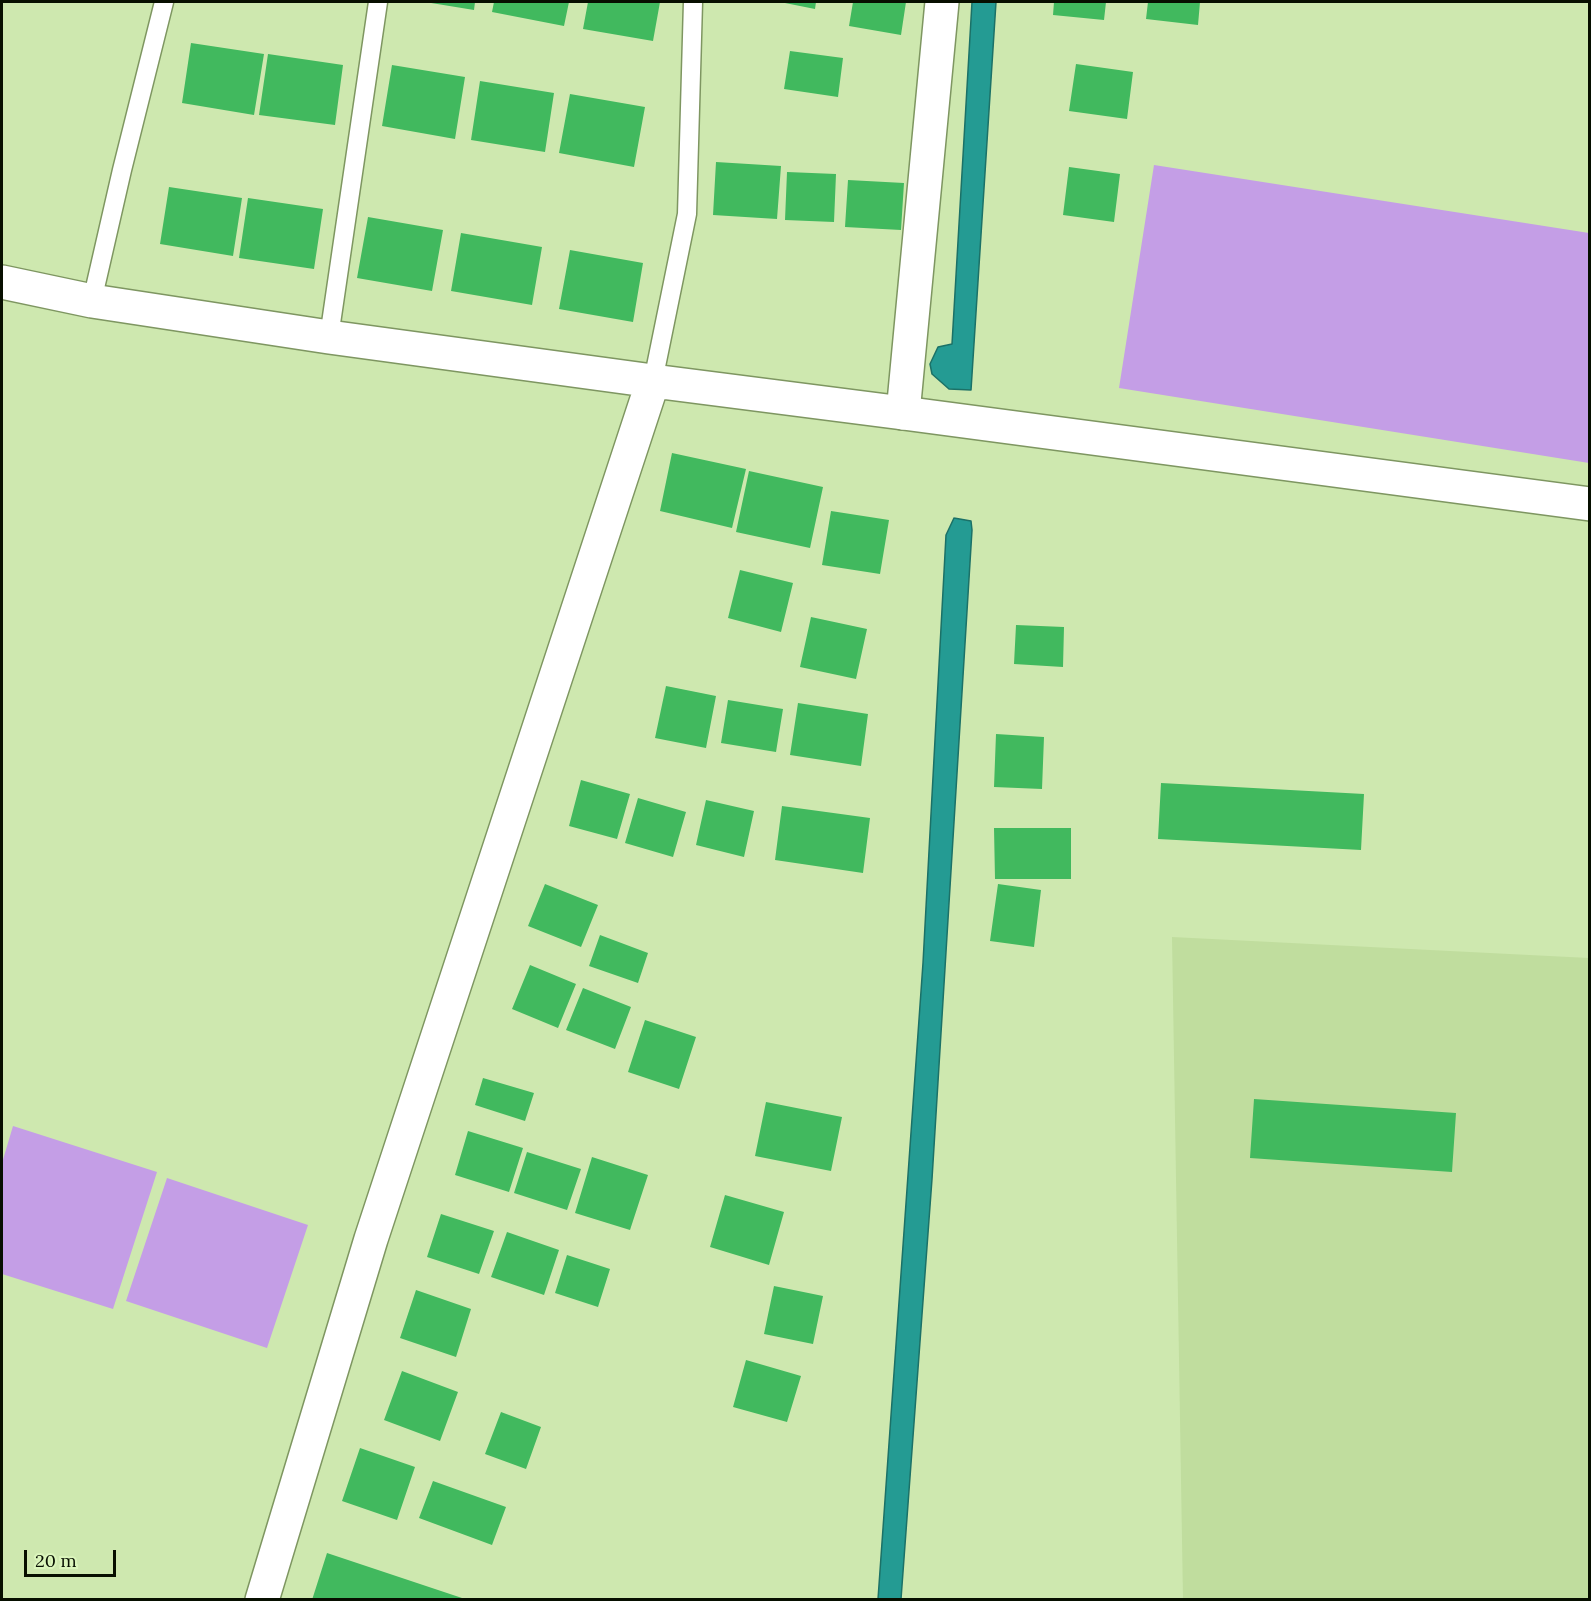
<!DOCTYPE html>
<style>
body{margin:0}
#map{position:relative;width:1591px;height:1601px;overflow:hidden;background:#cee8af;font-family:Lora,serif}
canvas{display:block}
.frame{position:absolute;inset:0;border:3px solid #070f00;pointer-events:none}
.scale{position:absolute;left:24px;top:1550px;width:92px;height:27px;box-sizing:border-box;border:3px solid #070f00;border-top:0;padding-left:8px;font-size:18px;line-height:21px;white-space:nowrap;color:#070f00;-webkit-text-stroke:4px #dbf5bc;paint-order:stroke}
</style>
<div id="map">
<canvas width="1591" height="1601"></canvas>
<div class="frame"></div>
<div class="scale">20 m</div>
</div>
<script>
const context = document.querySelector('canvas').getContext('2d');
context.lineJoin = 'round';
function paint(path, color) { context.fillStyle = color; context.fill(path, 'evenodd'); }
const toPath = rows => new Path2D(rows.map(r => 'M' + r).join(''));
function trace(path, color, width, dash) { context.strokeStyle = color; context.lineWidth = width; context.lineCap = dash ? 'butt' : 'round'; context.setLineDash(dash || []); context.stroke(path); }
const built = toPath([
 [1172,937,1589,958,1589,1599,1183,1599]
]);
const green = toPath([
 [1154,165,1589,233,1589,463,1119,388],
 [13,1126,157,1172,113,1309,2,1274,2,1163],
 [167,1178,308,1225,267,1348,126,1301]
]);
const water = toPath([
 [972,2,996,2,971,390,949,389,932,374,930,364,938,347,952,344,972,2],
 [954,518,971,521,972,530,932,1179,901,1599,878,1599,923,963,946,535,954,518]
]);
const building = toPath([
 [425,2,475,2,474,10],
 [494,2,569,2,564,26,492,12],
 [588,2,660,2,653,41,583,29],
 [780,2,816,2,815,9],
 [853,2,906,2,901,35,849,26],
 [1054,2,1106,2,1104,20,1053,15],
 [1148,2,1200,2,1198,25,1146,19],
 [191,43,264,54,254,115,182,103],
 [790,51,843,58,838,97,784,89],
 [268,54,343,65,335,125,259,115],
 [1076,64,1133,72,1127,119,1069,111],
 [392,65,465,77,455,139,382,126],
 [480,81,554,93,545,152,471,140],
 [570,94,645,107,634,167,559,153],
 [716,162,781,166,777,219,713,215],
 [1069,167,1120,174,1114,222,1063,215],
 [787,172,836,174,834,222,785,220],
 [848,180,904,183,901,230,845,227],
 [169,187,242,198,233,256,160,244],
 [248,198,323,209,314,269,239,258],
 [368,217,443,230,432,291,357,278],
 [461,233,542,247,532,305,451,291],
 [570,250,643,263,633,322,559,309],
 [672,453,746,469,732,528,660,511],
 [749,471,823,487,810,548,736,532],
 [831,511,889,520,880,574,822,565],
 [740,570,793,583,781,632,728,618],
 [811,617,867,629,856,679,800,667],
 [1016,625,1064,627,1063,667,1014,664],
 [666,686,716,696,706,748,655,738],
 [728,700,783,709,776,752,721,743],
 [798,703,868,714,861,766,790,755],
 [996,734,1044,737,1042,789,994,787],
 [581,780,630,794,617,839,569,826],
 [1161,783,1364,794,1361,850,1158,839],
 [638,798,686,812,673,857,625,843],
 [706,800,754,811,744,857,696,845],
 [782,806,870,818,863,873,775,860],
 [994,828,1071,828,1071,879,995,879],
 [545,884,598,905,581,947,528,926],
 [998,884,1041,890,1034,947,990,941],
 [600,935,648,953,638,983,589,966],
 [530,965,576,984,558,1028,512,1009],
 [583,988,631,1007,615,1049,566,1030],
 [645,1020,696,1037,679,1089,628,1072],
 [483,1078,534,1093,525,1121,475,1105],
 [1254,1099,1456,1113,1452,1172,1250,1158],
 [766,1102,842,1117,831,1171,755,1156],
 [468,1131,523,1148,509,1192,455,1175],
 [527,1152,581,1169,567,1210,514,1193],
 [592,1157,648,1175,630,1230,575,1213],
 [725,1195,784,1212,769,1265,710,1247],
 [441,1214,494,1231,479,1274,427,1257],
 [507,1232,559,1250,544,1295,491,1277],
 [567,1255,610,1269,598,1307,555,1293],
 [774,1286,823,1296,813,1344,764,1334],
 [416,1290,471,1309,456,1357,400,1338],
 [746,1360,801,1376,787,1422,733,1407],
 [402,1371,458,1392,440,1441,384,1420],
 [501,1412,541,1427,526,1469,485,1454],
 [360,1448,415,1467,397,1520,342,1501],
 [433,1481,506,1507,492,1545,419,1518],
 [327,1553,465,1599,465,1600,312,1600]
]);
const service = toPath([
 [92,301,122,170,164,2],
 [329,337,378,2],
 [653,381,687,214,693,2]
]);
const minor = toPath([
 [903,413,942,2]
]);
const tertiary = toPath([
 [2,282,92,301,329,337,653,381,903,413,1590,504],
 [262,1600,371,1239,653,381]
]);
paint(built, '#c0dd9e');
paint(green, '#c49ee6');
paint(water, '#249b93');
trace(water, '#1b7167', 1.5);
paint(building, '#41b95e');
trace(service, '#7e9661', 21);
trace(minor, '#7e9661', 36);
trace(tertiary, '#7e9661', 36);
trace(service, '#fff', 18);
trace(minor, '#fff', 33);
trace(tertiary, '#fff', 33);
</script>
